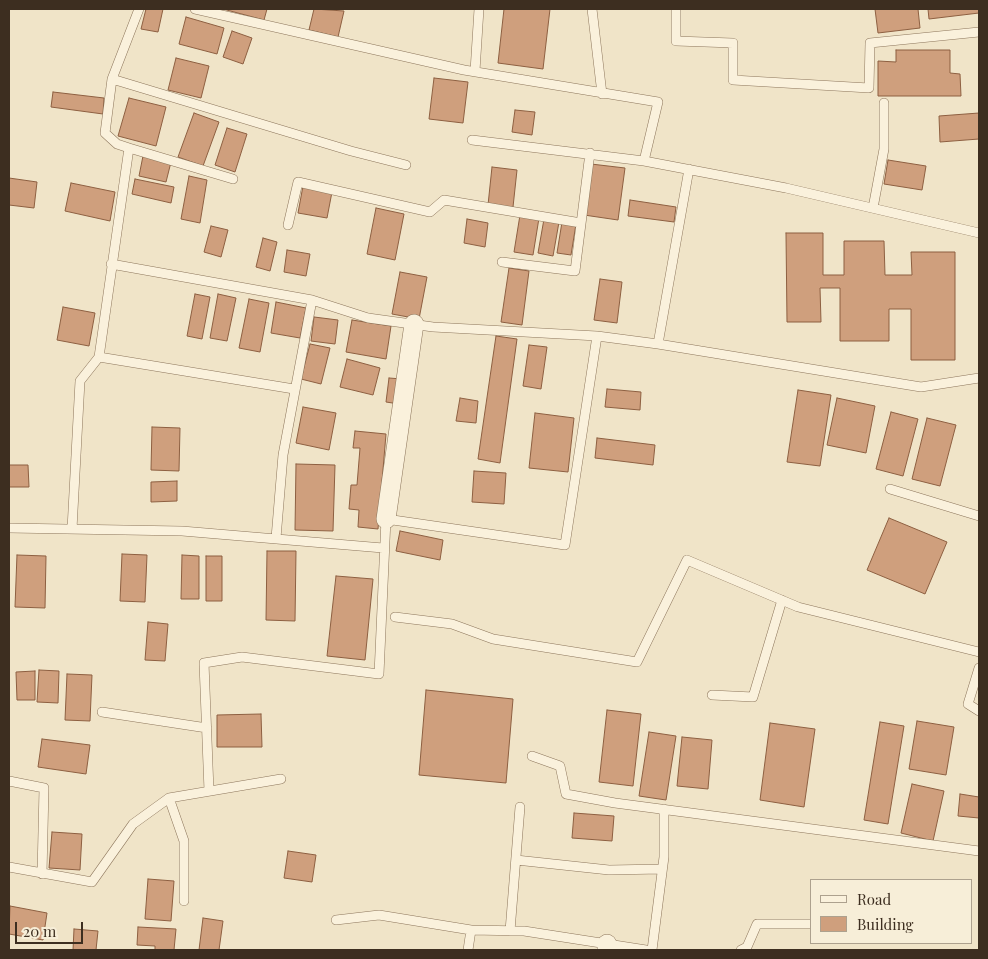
<!DOCTYPE html>
<style>
body{margin:0}
#map{position:relative;width:988px;height:959px;overflow:hidden;background:#f0e4c8;font-family:"Playfair Display",serif}
canvas{display:block}
.frame{position:absolute;inset:0;border:10px solid #3d2e20;pointer-events:none}
.legend{position:absolute;left:810px;top:879px;width:162px;height:65px;box-sizing:border-box;background:#f7eed8;border:1px solid #ada18e;margin:0;padding:6px 9px;list-style:none;font-size:15px;color:#3d2e20}
.legend li{display:flex;align-items:center;gap:10px;height:25px}
.legend b{width:25px;border:1px solid #ada18e}
.scale{position:absolute;left:15px;top:922px;width:68px;height:22px;box-sizing:border-box;border:2px solid #3d2e20;border-top:0;padding-left:6px;font-size:15px;line-height:18px;white-space:nowrap;color:#3d2e20;-webkit-text-stroke:4px #f7eed8;paint-order:stroke}
</style>
<div id="map">
<canvas width="988" height="959"></canvas>
<div class="frame"></div>
<ul class="legend">
<li><b style="height:6px;background:#faf1dc"></b>Road</li>
<li><b style="height:14px;background:#cf9f7d"></b>Building</li>
</ul>
<div class="scale">20 m</div>
</div>
<script>
const context = document.querySelector('canvas').getContext('2d');
context.lineJoin = 'round';
function paint(path, color) { context.fillStyle = color; context.fill(path, 'evenodd'); }
const toPath = rows => new Path2D(rows.map(r => 'M' + r).join(''));
function trace(path, color, width, dash) { context.strokeStyle = color; context.lineWidth = width; context.lineCap = dash ? 'butt' : 'round'; context.setLineDash(dash || []); context.stroke(path); }
const building = toPath([
 [146,9,163,9,158,32,141,29,146,9],
 [223,9,267,9,264,20,223,9],
 [314,9,344,11,338,37,309,30,314,9],
 [504,9,550,9,543,69,498,63,504,9],
 [875,9,918,9,920,28,878,33,875,9],
 [928,9,979,9,979,13,929,19,928,9],
 [186,17,224,28,217,54,179,44,186,17],
 [232,31,252,38,243,64,223,57,232,31],
 [896,50,950,50,950,73,960,74,961,96,878,96,878,61,896,62,896,50],
 [176,58,209,66,201,98,168,90,176,58],
 [434,78,468,82,463,123,429,119,434,78],
 [53,92,104,98,103,114,51,107,53,92],
 [129,98,166,107,156,146,118,136,129,98],
 [515,110,535,112,532,135,512,132,515,110],
 [194,113,219,122,203,166,178,157,194,113],
 [979,113,979,139,940,142,939,116,979,113],
 [227,128,247,134,235,172,215,165,227,128],
 [143,156,171,162,166,182,139,176,143,156],
 [888,160,926,166,922,190,884,184,888,160],
 [591,164,625,168,618,220,584,215,591,164],
 [492,167,517,170,513,207,488,205,492,167],
 [189,176,207,180,200,223,181,219,189,176],
 [9,178,37,182,34,208,9,205,9,178],
 [135,179,174,187,171,203,132,194,135,179],
 [71,183,115,192,110,221,65,211,71,183],
 [303,186,332,192,327,218,298,213,303,186],
 [630,200,676,207,674,222,628,216,630,200],
 [376,208,404,214,395,260,367,254,376,208],
 [520,215,539,218,533,255,514,252,520,215],
 [467,219,488,223,485,247,464,243,467,219],
 [544,219,559,222,553,256,538,253,544,219],
 [562,222,576,224,571,255,557,253,562,222],
 [211,226,228,230,221,257,204,252,211,226],
 [786,233,823,233,823,275,844,275,844,241,884,241,885,275,912,275,911,252,955,252,955,360,911,360,911,309,889,309,889,341,840,341,840,288,820,288,821,322,787,322,786,233],
 [263,238,277,242,270,271,256,267,263,238],
 [287,250,310,254,306,276,284,272,287,250],
 [509,268,529,271,522,325,501,322,509,268],
 [400,272,427,277,419,319,392,314,400,272],
 [600,279,622,282,617,323,594,320,600,279],
 [195,294,210,297,202,339,187,336,195,294],
 [218,294,236,298,227,341,210,338,218,294],
 [249,299,269,303,260,352,239,348,249,299],
 [276,302,306,308,300,338,271,333,276,302],
 [63,307,95,313,89,346,57,340,63,307],
 [314,317,338,320,335,344,311,341,314,317],
 [352,320,391,326,386,359,346,352,352,320],
 [496,336,517,339,500,463,478,459,496,336],
 [310,344,330,348,321,384,301,379,310,344],
 [529,345,547,347,541,389,523,386,529,345],
 [347,359,380,368,373,395,340,387,347,359],
 [389,378,402,379,399,404,386,402,389,378],
 [607,389,641,392,640,410,605,407,607,389],
 [798,390,831,395,820,466,787,462,798,390],
 [460,398,478,401,476,423,456,421,460,398],
 [837,398,875,406,866,453,827,445,837,398],
 [303,407,336,413,329,450,296,443,303,407],
 [891,412,918,419,903,476,876,469,891,412],
 [535,413,574,418,568,472,529,468,535,413],
 [927,418,956,425,940,486,912,479,927,418],
 [152,427,180,428,179,471,151,470,152,427],
 [355,431,386,434,378,529,358,527,359,510,349,509,351,485,357,485,360,448,353,448,355,431],
 [597,438,655,445,653,465,595,458,597,438],
 [296,464,335,465,333,531,295,530,296,464],
 [9,465,28,465,29,487,9,487,9,465],
 [474,471,506,473,504,504,472,502,474,471],
 [177,481,177,501,151,502,151,482,177,481],
 [889,518,947,542,925,594,867,570,889,518],
 [400,531,443,540,440,560,396,551,400,531],
 [267,551,296,551,295,621,266,620,267,551],
 [122,554,147,555,145,602,120,601,122,554],
 [17,555,46,556,45,608,15,607,17,555],
 [182,555,199,556,199,599,181,599,182,555],
 [206,556,222,556,222,601,206,601,206,556],
 [336,576,373,579,365,660,327,656,336,576],
 [148,622,168,624,165,661,145,660,148,622],
 [39,670,59,671,58,703,37,702,39,670],
 [35,671,35,700,17,700,16,672,35,671],
 [67,674,92,675,90,721,65,720,67,674],
 [426,690,513,699,506,783,419,775,426,690],
 [607,710,641,714,633,786,599,782,607,710],
 [261,714,262,747,217,747,217,715,261,714],
 [917,721,954,727,946,775,909,769,917,721],
 [880,722,904,726,888,824,864,820,880,722],
 [770,723,815,729,804,807,760,800,770,723],
 [649,732,676,736,666,800,639,796,649,732],
 [682,737,712,740,708,789,677,786,682,737],
 [42,739,90,745,86,774,38,767,42,739],
 [912,784,944,791,933,841,901,833,912,784],
 [960,794,979,797,979,818,958,816,960,794],
 [574,813,614,816,612,841,572,838,574,813],
 [52,832,82,834,80,870,49,868,52,832],
 [288,851,316,855,312,882,284,878,288,851],
 [148,879,174,881,171,921,145,919,148,879],
 [10,906,47,913,43,940,9,934,10,906],
 [203,918,223,921,219,950,199,950,203,918],
 [138,927,176,929,174,950,155,950,155,946,137,945,138,927],
 [74,929,98,931,96,950,73,950,74,929]
]);
const lane = toPath([
 [139,9,112,79,105,133,117,144,129,148,99,357,294,389],
 [195,9,464,70,658,102,644,161],
 [592,9,602,94],
 [676,9,676,41,733,43,733,80,869,88,870,43,979,32],
 [475,71,479,9],
 [112,79,351,151,406,165],
 [472,140,644,161,786,188,979,233],
 [129,148,233,179],
 [873,208,884,149,884,103],
 [288,225,298,182,430,212,444,200,581,223],
 [502,262,575,271,590,153],
 [111,264,312,300,368,318,433,327,597,336,658,344,689,169],
 [658,344,921,387,979,378],
 [890,489,979,516],
 [9,528,182,531,383,548],
 [72,529,80,381,99,357],
 [276,538,283,455,312,300],
 [395,617,452,624,493,639,637,662,687,560,798,607,979,652],
 [979,668,968,704,979,711],
 [712,695,753,697,782,600],
 [102,712,207,728],
 [532,756,560,766,566,794,615,803,979,851],
 [9,781,44,788,42,874],
 [209,791,204,663,242,657,379,674,386,519,565,545,597,336],
 [169,798,184,841,184,901],
 [516,860,609,870,662,869],
 [9,867,92,882,133,824,169,798,281,779],
 [336,920,379,915,471,930],
 [510,931,520,807],
 [468,950,471,930,524,931,646,950],
 [652,950,664,857,664,809],
 [741,950,747,947,757,924,812,924]
]);
const street = toPath([
 [386,519,414,324],
 [607,950,607,944]
]);
paint(building, '#cf9f7d');
trace(building, '#8d5f41', 1);
trace(lane, '#8d765c', 10);
trace(street, '#8d765c', 20);
trace(lane, '#faf1dc', 9);
trace(street, '#faf1dc', 19);
</script>
